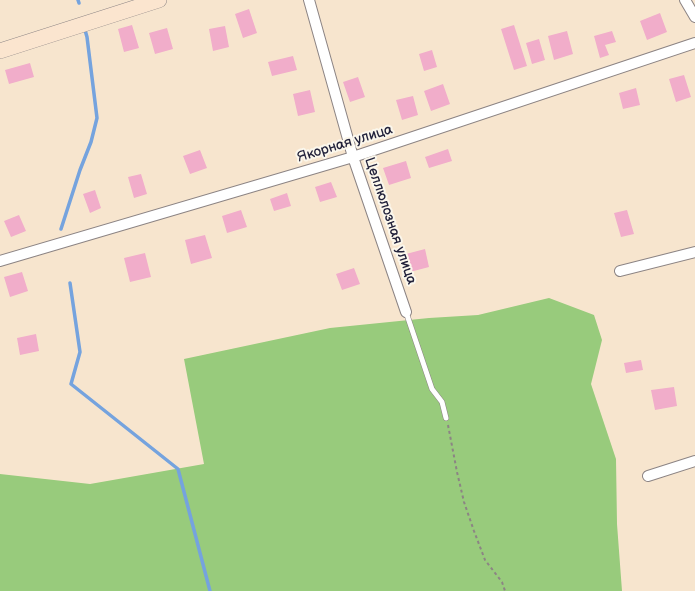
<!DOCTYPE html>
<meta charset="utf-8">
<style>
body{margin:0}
canvas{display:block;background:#f7e5ce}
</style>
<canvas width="695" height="591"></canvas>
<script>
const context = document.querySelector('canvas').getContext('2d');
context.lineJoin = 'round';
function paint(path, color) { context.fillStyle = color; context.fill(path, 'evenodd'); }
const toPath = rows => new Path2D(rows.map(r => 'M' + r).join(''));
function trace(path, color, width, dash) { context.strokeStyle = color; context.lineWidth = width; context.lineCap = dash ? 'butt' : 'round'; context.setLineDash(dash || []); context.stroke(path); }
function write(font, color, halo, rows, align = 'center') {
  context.font = font + ' "Balsamiq Sans",sans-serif'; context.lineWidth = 4; context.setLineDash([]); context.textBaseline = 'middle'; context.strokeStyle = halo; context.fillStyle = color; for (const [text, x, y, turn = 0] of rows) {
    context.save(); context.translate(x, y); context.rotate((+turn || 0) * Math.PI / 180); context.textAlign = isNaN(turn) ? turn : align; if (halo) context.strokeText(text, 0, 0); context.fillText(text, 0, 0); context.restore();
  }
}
const green = toPath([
 [549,298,594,315,602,340,591,384,616,459,617,524,622,591,0,591,0,474,90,484,204,464,184,359,330,328,429,318,478,315]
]);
const stream = toPath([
 [78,0,79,3],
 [61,229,80,170,91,142,97,118,87,37,85,30],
 [70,283,80,352,71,384,178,469,210,591]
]);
const building = toPath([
 [249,9,257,33,243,38,235,14],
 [660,13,667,32,647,40,640,21],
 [132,25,139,48,124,52,118,29],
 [514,25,527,66,514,70,501,29],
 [225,26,229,47,213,51,209,29],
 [167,28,173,49,155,54,149,33],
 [567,31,573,54,554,60,548,36],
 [612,31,616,42,605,45,609,55,600,58,594,36],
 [539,39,545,60,532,64,526,43],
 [432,50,437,67,424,71,419,54],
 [293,56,297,70,272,76,268,62],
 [30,63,34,77,9,84,5,70],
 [684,75,691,97,676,102,669,79],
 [358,77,365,97,350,102,343,82],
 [443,84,450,104,431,111,424,91],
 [636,88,640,105,623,109,619,93],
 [310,90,315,112,298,116,293,94],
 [413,96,418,115,402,120,396,100],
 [448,149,452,161,429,168,425,157],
 [200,150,207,168,190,174,183,156],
 [406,161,411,178,389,185,383,168],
 [141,174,147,194,134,198,128,177],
 [331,182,337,197,320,202,315,187],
 [95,190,101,208,90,213,83,194],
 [287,193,291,206,274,211,270,199],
 [241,210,247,227,227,233,222,216],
 [627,210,634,234,621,237,614,213],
 [19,215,26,231,11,237,4,221],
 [205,235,212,258,191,264,185,240],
 [425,249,429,267,410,272,406,254],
 [145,253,151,277,130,282,124,258],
 [354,268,360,284,342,290,336,274],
 [22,272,28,291,10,297,4,277],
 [36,334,39,351,20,355,17,338],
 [641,360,643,370,626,373,624,363],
 [674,387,677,406,655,410,651,390]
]);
const path = toPath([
 [448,425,457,472,464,502,474,531,485,560,502,582,505,591]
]);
const lane = toPath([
 [406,312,432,389,442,402,446,418]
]);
const street = toPath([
 [309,0,353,157,406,312],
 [685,0,695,17],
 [0,261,353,157,695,43],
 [620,271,695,252],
 [648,476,695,461]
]);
const secondary = toPath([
 [0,51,159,0]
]);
const streetNames = [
 ["Якорная улица",345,144,-17],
 ["Целлюлозная улица",390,221,71]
];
paint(green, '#98cb7c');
trace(stream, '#75a3de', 3.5);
paint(building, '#f1adca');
trace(lane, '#8c8484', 6);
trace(street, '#8c8484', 12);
trace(secondary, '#8c8484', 16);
trace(path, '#8c8484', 2, [3, 3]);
trace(lane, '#fff', 5);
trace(street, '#fff', 10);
trace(secondary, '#fbe5cf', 15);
write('14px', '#22223b', '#fbf7ec', streetNames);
</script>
